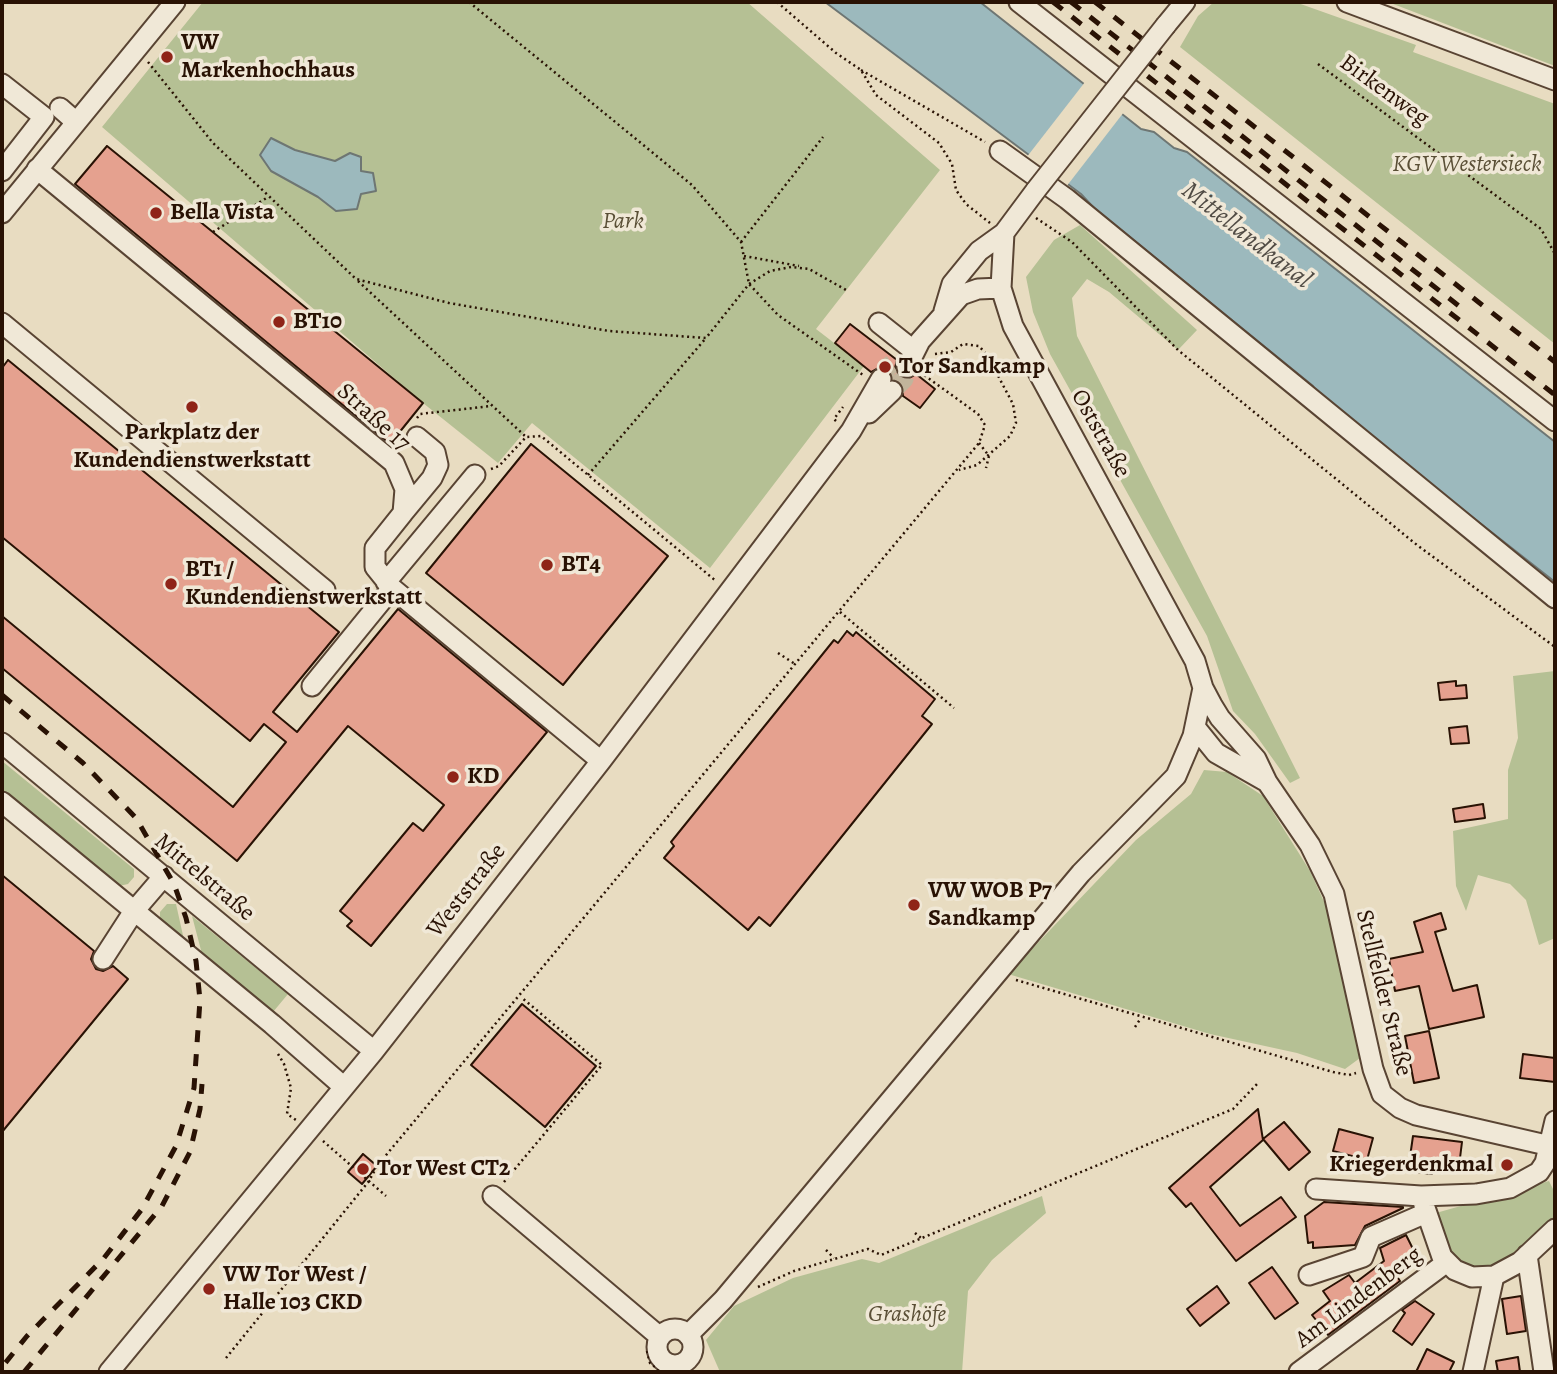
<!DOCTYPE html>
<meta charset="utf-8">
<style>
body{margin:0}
#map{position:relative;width:1557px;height:1374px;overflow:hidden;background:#e8dcc1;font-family:Alegreya,serif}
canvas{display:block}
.frame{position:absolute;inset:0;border:4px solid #291204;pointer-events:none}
</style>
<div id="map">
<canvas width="1557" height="1374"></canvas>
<div class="frame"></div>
</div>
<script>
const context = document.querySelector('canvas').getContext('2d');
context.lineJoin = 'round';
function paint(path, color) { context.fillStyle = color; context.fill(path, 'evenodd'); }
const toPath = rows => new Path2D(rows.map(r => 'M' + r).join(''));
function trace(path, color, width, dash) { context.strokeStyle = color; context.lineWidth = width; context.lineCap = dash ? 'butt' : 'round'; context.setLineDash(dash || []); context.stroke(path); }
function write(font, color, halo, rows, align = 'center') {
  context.font = font + ' Alegreya,serif'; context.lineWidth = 7; context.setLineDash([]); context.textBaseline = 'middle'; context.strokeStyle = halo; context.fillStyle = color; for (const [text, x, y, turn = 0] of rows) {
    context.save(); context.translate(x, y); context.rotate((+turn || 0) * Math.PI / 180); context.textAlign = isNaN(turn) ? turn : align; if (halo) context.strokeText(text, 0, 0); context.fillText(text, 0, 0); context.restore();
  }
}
const green = toPath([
 [203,2,747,2,940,170,816,329,864,366,710,568,532,423,498,463,423,403,102,127],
 [1214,2,1295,2,1416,45,1413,52,1555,104,1555,344,1180,47,1198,16],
 [1388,2,1555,2,1555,66],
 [1080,225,1197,330,1178,350,1109,292,1087,279,1072,298,1077,336,1300,778,1290,783,1255,734,1233,711,1207,636,1050,354,1033,312,1026,277,1054,240],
 [1555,671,1555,938,1539,945,1526,900,1510,884,1478,875,1466,911,1456,886,1453,831,1508,819,1508,770,1518,738,1513,676],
 [2,761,134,869,134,877,128,884,119,886,2,790],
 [1204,770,1227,772,1263,796,1310,871,1327,908,1361,1037,1360,1058,1345,1069,1297,1053,1210,1034,1008,974,1136,840,1191,794],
 [167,904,176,904,184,940,160,920,160,912],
 [192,916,288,994,273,1012,202,954],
 [1549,1181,1555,1193,1555,1222,1499,1267,1471,1271,1447,1256,1436,1213],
 [1042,1196,1046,1213,992,1260,968,1291,962,1372,720,1372,706,1340,734,1306,793,1278,862,1259,879,1263]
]);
const water = toPath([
 [825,2,980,2,1141,129,1154,132,1174,148,1187,152,1555,442,1555,582,1318,396,1313,386,1094,208,1081,194,825,2],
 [271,138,295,150,335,161,350,153,361,157,361,171,373,173,376,191,361,194,357,209,336,211,318,197,271,171,260,155,271,138]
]);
const pier = toPath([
 [1085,82,1124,112,1066,187,1026,158]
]);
const building = toPath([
 [107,146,423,403,390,444,75,184,107,146],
 [850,324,897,360,895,368,901,378,908,379,916,374,935,389,920,408,903,396,901,383,893,379,888,369,880,367,871,372,835,343,850,324],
 [8,360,339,632,273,712,297,732,398,609,547,732,371,946,347,926,352,921,340,911,413,823,423,831,444,805,348,726,237,861,2,668,2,616,233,807,286,742,264,724,250,741,2,537,2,368,8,360],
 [531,444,668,556,563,685,426,573,531,444],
 [847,631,853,636,856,632,935,699,922,716,932,724,770,926,759,917,748,930,664,858,674,846,671,842,834,640,838,643,847,631],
 [1456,681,1456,686,1466,685,1467,698,1440,700,1438,683,1456,681],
 [1467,726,1469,743,1451,744,1449,728,1467,726],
 [1483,804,1485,818,1455,822,1453,809,1483,804],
 [2,875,94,951,91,959,96,969,103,971,113,966,128,979,2,1132,2,875],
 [1441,913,1446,929,1435,932,1453,991,1477,985,1484,1017,1429,1029,1419,986,1395,991,1389,959,1423,952,1414,922,1441,913],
 [522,1004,596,1066,545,1127,471,1065,522,1004],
 [1429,1031,1439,1078,1414,1083,1405,1036,1429,1031],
 [1523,1054,1555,1058,1555,1082,1520,1078,1523,1054],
 [1258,1109,1263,1140,1210,1187,1240,1226,1281,1197,1296,1217,1236,1261,1191,1203,1186,1207,1169,1188,1258,1109],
 [1284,1122,1310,1152,1289,1170,1263,1139,1284,1122],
 [1339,1129,1373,1138,1367,1160,1333,1151,1339,1129],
 [1413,1136,1462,1142,1459,1166,1433,1163,1432,1174,1408,1171,1413,1136],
 [363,1154,377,1166,362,1184,348,1172,363,1154],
 [1324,1202,1403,1207,1403,1208,1365,1226,1355,1245,1313,1248,1313,1242,1308,1243,1305,1216,1324,1202],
 [1406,1235,1420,1263,1396,1275,1400,1281,1328,1335,1312,1315,1330,1301,1323,1291,1349,1275,1355,1283,1384,1261,1380,1248,1406,1235],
 [1272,1267,1298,1303,1275,1319,1249,1283,1272,1267],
 [1217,1286,1229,1303,1200,1326,1187,1309,1217,1286],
 [1521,1296,1526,1331,1507,1334,1502,1299,1521,1296],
 [1415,1301,1434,1314,1412,1345,1393,1331,1405,1313,1402,1310,1415,1301],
 [1427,1349,1454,1362,1449,1372,1416,1372,1427,1349],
 [1518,1357,1520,1372,1498,1372,1496,1361,1518,1357]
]);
const minorTunnel = toPath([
 [881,379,888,367,898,360],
 [892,391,904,379,907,367]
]);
const path = toPath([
 [469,2,692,185,741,242,749,284,778,315,863,375],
 [777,2,836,53,861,70,876,95,939,143,952,164,956,190,966,204,990,223],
 [148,62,213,143,356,279,449,303,609,331,706,338,749,284,770,271,791,267,809,269,846,290],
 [1318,64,1541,229,1555,254],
 [861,70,985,142],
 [1036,218,1072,242,1178,350,1417,545,1555,647],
 [213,232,268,197],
 [741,242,823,137],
 [744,256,799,266],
 [358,281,525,436],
 [935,354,951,352,963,344,979,346,987,355,1013,404,1016,423,1010,436,977,465,959,470],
 [417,418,420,414,491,406],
 [836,421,834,419,843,407],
 [979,443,989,456,986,468],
 [491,469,499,466,526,437,541,436,716,581],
 [588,475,706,338],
 [840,612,954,708],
 [778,653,795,664],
 [1016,980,1333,1072,1349,1075,1356,1073],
 [1135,1027,1141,1018],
 [278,1054,284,1064,291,1088,287,1114,296,1120],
 [323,1141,386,1196],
 [504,1182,602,1065,521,997],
 [915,1233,921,1238],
 [826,1250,834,1258],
 [758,1287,794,1271,868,1249,881,1255,1233,1109,1258,1083],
 [647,1351,650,1363,662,1372],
 [226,1358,369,1181,377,1166,979,443,985,425,978,414,924,375]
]);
const minor = toPath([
 [1019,2,1555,421],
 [1347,2,1555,80],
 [1166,25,1185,2],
 [2,84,44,117,2,171],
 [60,108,76,122],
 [1000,151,1067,199,1555,598],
 [37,169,394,463,405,489,403,513,375,548,375,567,392,588,601,761],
 [1036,190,1004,233,1001,288,1013,326,1195,661,1203,688,1212,705,1220,718,1256,759,1267,782,1310,845,1334,894,1373,1069,1382,1094,1400,1108,1416,1115,1555,1147],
 [2,213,175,2],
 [944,311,952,284,979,251,1004,233],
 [2,323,325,590],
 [879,323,913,350],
 [907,367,920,341,961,295,978,289,1001,288],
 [869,413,892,391],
 [403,513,432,478,438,465,435,452,417,437],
 [386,582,475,475],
 [312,686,392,588],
 [1195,727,1216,753,1267,782],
 [2,743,374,1051],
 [2,802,272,1024,344,1087],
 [103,959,134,911,164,876],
 [1316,1189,1421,1196,1476,1194,1510,1188,1539,1172,1545,1163,1555,1121],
 [493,1196,660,1337],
 [1421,1196,1442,1257,1455,1270,1472,1277,1494,1276,1520,1262,1555,1229],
 [1527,1255,1544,1372],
 [1309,1275,1363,1257,1371,1237,1426,1213],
 '657 1347a18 18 0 1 1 36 0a18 18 0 1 1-36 0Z',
 [688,1335,723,1300,1081,873,1176,776,1193,736,1203,688],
 [109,1372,374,1051,601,761,851,431,881,379],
 [1299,1372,1447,1262],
 [1473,1372,1494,1276]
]);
const rail = toPath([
 [1053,2,1555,395],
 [1071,2,1459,306],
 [1095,2,1555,362],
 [2,695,83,763,136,818,174,884,186,918,196,961,200,1000,194,1088,176,1146,142,1209,104,1258,27,1336,2,1367],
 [24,1372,162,1206,190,1152,200,1109,202,1084]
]);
const minorBridge = toPath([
 [1036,190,1166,25]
]);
const markers = [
 [167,57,7,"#8f2418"],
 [156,213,7,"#8f2418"],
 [279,322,7,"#8f2418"],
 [885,367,7,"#8f2418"],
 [192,407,7,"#8f2418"],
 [547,565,7,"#8f2418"],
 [171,584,7,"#8f2418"],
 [453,777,7,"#8f2418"],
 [914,905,7,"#8f2418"],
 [1507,1165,7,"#8f2418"],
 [363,1169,7,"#8f2418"],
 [209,1289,7,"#8f2418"]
];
const poiNames = [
 ["VW",181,43],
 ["Markenhochhaus",181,71],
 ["Bella Vista",170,213],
 ["BT10",293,322],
 ["Tor Sandkamp",899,367],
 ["Parkplatz der",192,433,"center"],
 ["Kundendienstwerkstatt",192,461,"center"],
 ["BT4",561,565],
 ["BT1 /",185,570],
 ["Kundendienstwerkstatt",185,598],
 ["KD",467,777],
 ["VW WOB P7",928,891],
 ["Sandkamp",928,919],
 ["Kriegerdenkmal",1493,1165,"right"],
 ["Tor West CT2",377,1169],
 ["VW Tor West /",223,1275],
 ["Halle 103 CKD",223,1303]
];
const streetNames = [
 ["Birkenweg",1384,91,36],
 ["Straße 17",373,418,42],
 ["Oststraße",1100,434,61],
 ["Mittelstraße",204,878,40],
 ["Weststraße",467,891,-52],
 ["Stellfelder Straße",1383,993,76],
 ["Am Lindenberg",1359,1298,-37]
];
const parkNames = [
 ["KGV Westersieck",1467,165],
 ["Park",623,222],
 ["Grashöfe",907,1315]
];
const waterNames = [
 ["Mittellandkanal",1246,236,38]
];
paint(green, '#b5c094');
paint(water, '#9cb9bd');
trace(water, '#6e7673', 2);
paint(pier, '#e8dcc1');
paint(building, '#e5a18f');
trace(building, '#291204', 2);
trace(minorTunnel, '#c2b49b', 19, [19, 10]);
trace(minor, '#594433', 23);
trace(path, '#291204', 2.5, [2, 3.5]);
trace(minor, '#f0e8d7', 19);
trace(rail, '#291204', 5, [12, 12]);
trace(minorBridge, '#594433', 23, []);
trace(minorBridge, '#f0e8d7', 19);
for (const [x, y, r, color] of markers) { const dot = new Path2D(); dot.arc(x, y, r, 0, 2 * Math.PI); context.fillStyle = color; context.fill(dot); trace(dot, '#f0e8d7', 2.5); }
write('bold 24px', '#291204', '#f0e8d7', poiNames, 'left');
write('24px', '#291204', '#f0e8d7', streetNames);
write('italic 24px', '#5a4f36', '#f0e8d7', parkNames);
write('italic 26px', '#514c45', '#f0e8d7', waterNames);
</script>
